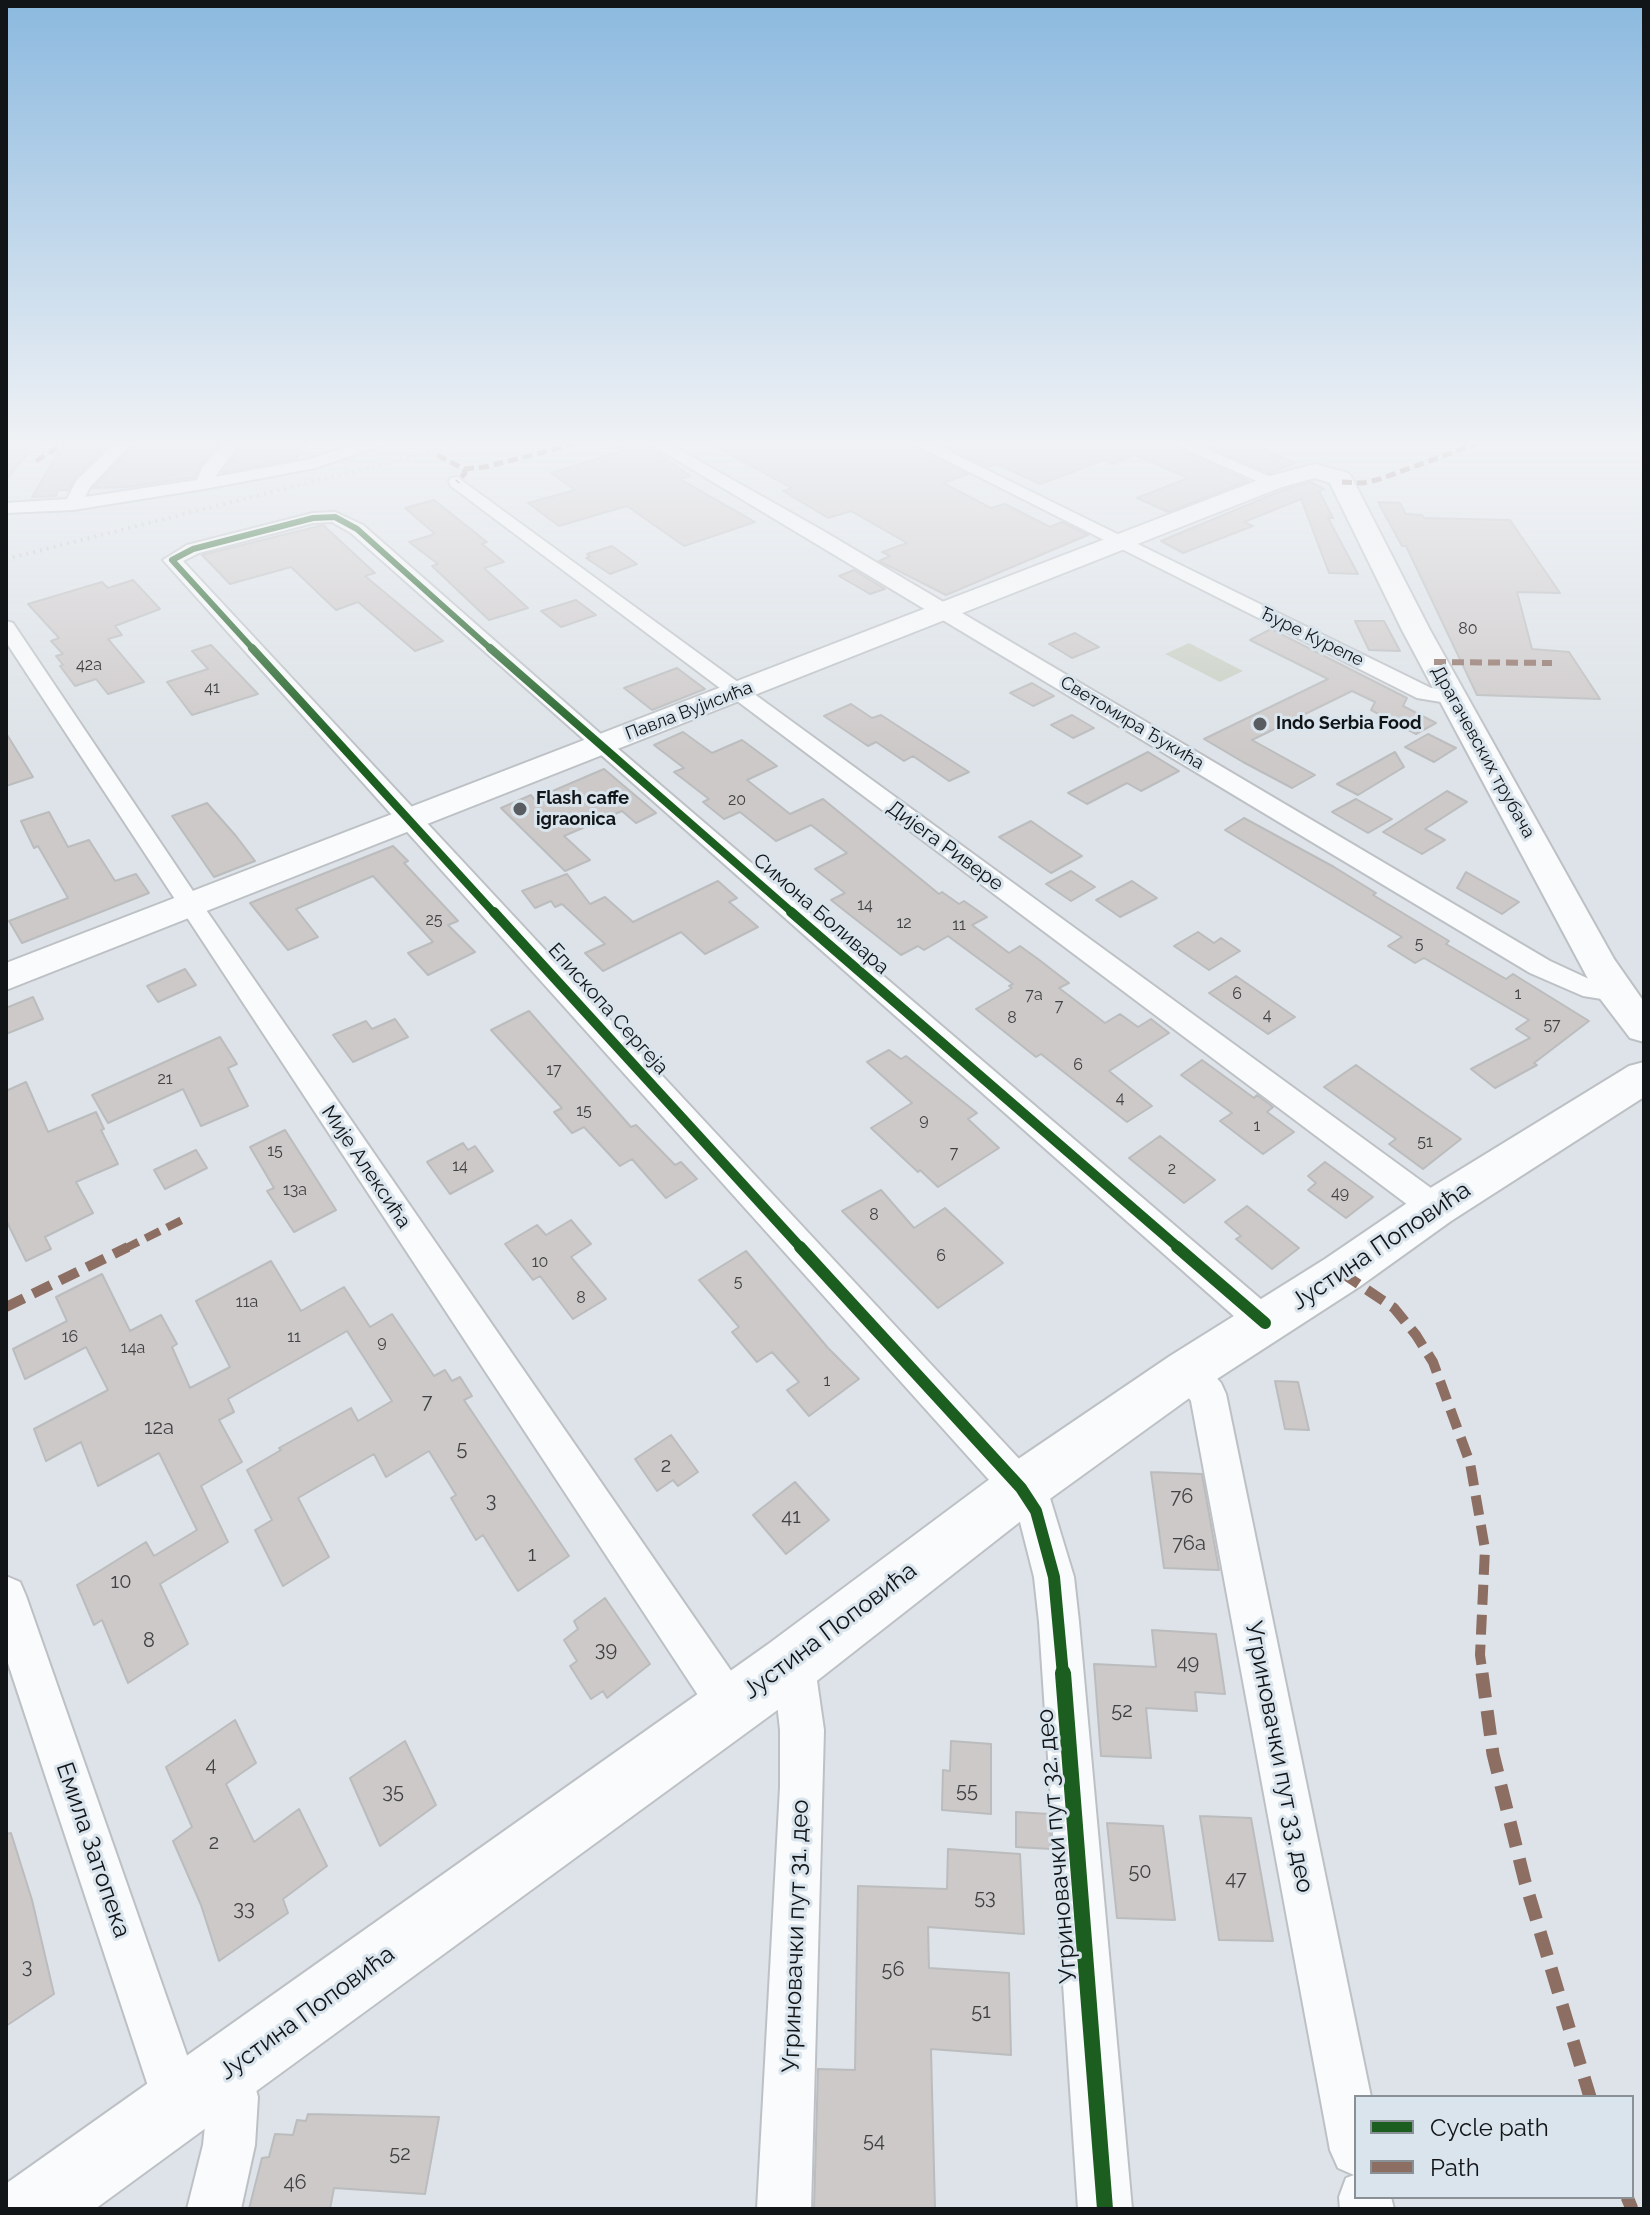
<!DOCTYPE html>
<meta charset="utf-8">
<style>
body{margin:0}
#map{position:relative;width:1650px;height:2215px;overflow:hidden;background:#dde3e8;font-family:Raleway,sans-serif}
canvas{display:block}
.frame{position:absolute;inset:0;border:8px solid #121518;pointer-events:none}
.legend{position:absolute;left:1354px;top:2095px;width:280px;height:104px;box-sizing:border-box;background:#d9e4ec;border:2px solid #899197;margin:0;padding:10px 14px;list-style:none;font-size:24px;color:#121518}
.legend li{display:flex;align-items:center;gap:16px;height:40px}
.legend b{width:40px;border:2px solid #899197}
</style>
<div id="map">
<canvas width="1650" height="2215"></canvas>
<div class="frame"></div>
<ul class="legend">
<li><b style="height:10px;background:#1b5e20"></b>Cycle path</li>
<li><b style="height:10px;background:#8d6e63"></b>Path</li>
</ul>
</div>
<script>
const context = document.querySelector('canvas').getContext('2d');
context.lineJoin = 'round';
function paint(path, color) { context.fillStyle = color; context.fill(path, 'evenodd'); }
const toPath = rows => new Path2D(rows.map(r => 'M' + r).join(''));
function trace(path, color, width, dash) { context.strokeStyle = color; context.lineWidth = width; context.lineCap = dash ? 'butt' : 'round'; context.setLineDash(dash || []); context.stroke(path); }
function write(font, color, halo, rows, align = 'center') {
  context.font = font + ' Raleway,sans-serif'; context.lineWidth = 6; context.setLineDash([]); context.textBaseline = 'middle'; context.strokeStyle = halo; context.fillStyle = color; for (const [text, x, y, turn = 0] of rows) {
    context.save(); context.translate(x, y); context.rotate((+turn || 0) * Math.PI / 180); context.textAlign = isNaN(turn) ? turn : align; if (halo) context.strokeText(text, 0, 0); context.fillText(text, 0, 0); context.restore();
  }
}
const green = toPath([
 [1189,643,1243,671,1220,682,1165,654]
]);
const building = toPath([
 [82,441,112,441,74,479,68,490,58,490,56,496,32,497,64,443,82,441],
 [179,441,221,441,200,466,195,477,128,487,93,488,137,442,179,441],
 [244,441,308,441,296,459,222,473,244,441],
 [603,441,642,441,690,476,680,479,755,522,684,546,627,506,559,526,528,503,575,490,551,473,622,451,603,441],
 [705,441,905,441,968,474,943,483,991,508,1005,504,1050,527,1062,522,1088,535,946,595,879,561,890,556,882,552,907,543,851,511,828,518,783,491,792,488,705,441],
 [934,441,1164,441,1248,481,1168,512,1137,498,1188,478,1135,455,1112,464,1104,460,1040,484,997,464,988,467,934,441],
 [1195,441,1241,441,1296,463,1269,473,1195,441],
 [6,442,36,443,6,480,6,442],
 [1310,482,1324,489,1319,491,1333,518,1328,518,1358,574,1329,573,1301,499,1244,522,1253,526,1183,553,1161,541,1283,490,1310,482],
 [434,500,487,542,482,544,504,562,484,568,528,608,489,620,432,566,438,564,409,542,435,534,405,508,434,500],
 [1378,502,1400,503,1406,514,1422,515,1424,518,1510,520,1560,593,1517,592,1532,649,1569,652,1600,699,1477,695,1406,546,1402,546,1378,502],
 [323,525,375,573,365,576,443,641,415,651,358,602,336,610,291,567,230,584,202,555,323,525],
 [612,546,637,564,610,574,586,558,590,557,587,554,612,546],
 [854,570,885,589,870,594,839,576,854,570],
 [133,580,160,609,115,626,122,635,108,639,144,682,108,694,96,679,75,686,60,666,63,665,56,656,63,654,51,641,59,638,28,604,102,582,108,588,133,580],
 [576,600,596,615,561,627,541,611,576,600],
 [1355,621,1384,621,1400,651,1369,650,1355,621],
 [1271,629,1407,698,1403,706,1436,723,1416,734,1371,710,1375,702,1352,691,1252,740,1315,775,1292,788,1243,762,1204,739,1328,679,1250,640,1271,629],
 [1075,633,1099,647,1072,658,1049,644,1075,633],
 [211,645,258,694,192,715,167,682,208,669,192,651,211,645],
 [677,668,705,689,652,710,624,688,677,668],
 [1032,683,1054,696,1033,706,1010,693,1032,683],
 [851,704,872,718,881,715,969,772,949,781,913,756,904,761,876,742,868,746,824,716,851,704],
 [1072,715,1094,728,1073,738,1051,725,1072,715],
 [683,732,712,753,742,740,777,766,747,780,790,814,823,799,939,894,942,892,959,904,964,901,987,917,972,925,1009,953,1020,946,1038,959,1069,983,1059,988,1105,1023,1120,1014,1138,1027,1151,1019,1169,1033,1109,1071,1152,1106,1127,1122,1041,1054,1036,1057,976,1009,1012,988,1009,986,1013,984,948,936,924,950,918,946,901,955,831,900,845,893,815,869,847,853,811,825,776,841,740,812,724,819,703,802,709,799,674,772,684,768,654,745,683,732],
 [6,733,33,777,6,786,6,733],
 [1428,734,1456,748,1434,762,1405,747,1428,734],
 [1148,752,1179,771,1141,791,1127,783,1087,804,1068,793,1148,752],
 [1395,752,1404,767,1358,795,1337,784,1395,752],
 [604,769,656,813,636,823,622,811,564,836,590,860,565,871,501,808,531,795,534,799,604,769],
 [1447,791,1467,802,1425,829,1445,840,1422,854,1383,832,1447,791],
 [1356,799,1392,819,1368,833,1332,812,1356,799],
 [207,803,236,836,255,861,214,877,172,816,207,803],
 [49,812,68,847,89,840,115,881,136,874,149,893,22,943,9,921,68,898,38,846,34,848,21,821,49,812],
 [1244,818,1334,867,1376,893,1373,895,1449,941,1446,944,1506,979,1513,974,1589,1021,1534,1063,1537,1065,1495,1088,1471,1069,1530,1038,1516,1029,1529,1020,1424,958,1415,963,1388,946,1402,937,1225,830,1244,818],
 [1031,821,1051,835,1082,856,1051,873,999,837,1031,821],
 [393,846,408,861,404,863,458,921,448,925,475,952,428,975,408,953,433,942,373,876,296,909,318,937,288,950,250,903,393,846],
 [1071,871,1095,887,1071,901,1046,884,1071,871],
 [1466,872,1519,902,1502,914,1457,888,1466,872],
 [567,874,590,904,605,897,633,922,718,881,737,898,729,902,758,927,705,954,681,932,603,971,585,953,605,944,562,904,555,907,551,901,535,908,522,891,567,874],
 [1132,881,1157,898,1120,917,1096,900,1132,881],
 [1198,932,1214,943,1221,938,1240,951,1209,970,1174,946,1198,932],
 [185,969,196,985,158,1002,147,986,185,969],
 [1236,976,1265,996,1295,1017,1268,1034,1209,993,1236,976],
 [33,997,43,1019,6,1034,6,1008,33,997],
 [529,1011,631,1127,636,1125,675,1165,681,1162,697,1179,666,1198,632,1159,620,1166,584,1127,572,1133,554,1112,562,1108,491,1030,529,1011],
 [395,1019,408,1037,353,1062,333,1035,366,1021,372,1029,395,1019],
 [220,1037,237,1064,228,1068,248,1106,201,1126,183,1089,108,1123,92,1095,220,1037],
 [889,1050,901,1059,906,1056,977,1113,968,1119,999,1148,938,1187,920,1170,918,1172,871,1128,912,1103,867,1062,889,1050],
 [1202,1060,1254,1098,1257,1095,1273,1107,1267,1112,1294,1132,1263,1154,1220,1121,1232,1113,1181,1075,1202,1060],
 [1356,1065,1422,1112,1461,1139,1423,1169,1389,1144,1396,1139,1324,1087,1356,1065],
 [26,1082,48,1132,96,1112,104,1129,101,1130,118,1164,76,1182,93,1213,45,1237,51,1249,26,1261,6,1220,6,1091,26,1082],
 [285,1130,336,1210,294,1232,267,1191,274,1188,250,1147,285,1130],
 [1160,1136,1215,1180,1184,1203,1129,1158,1160,1136],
 [463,1143,468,1150,475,1146,493,1171,450,1194,427,1162,463,1143],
 [196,1150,207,1168,165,1189,154,1170,196,1150],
 [1325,1162,1373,1197,1346,1218,1308,1190,1316,1183,1308,1176,1325,1162],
 [881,1190,914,1228,945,1208,1003,1263,938,1308,842,1211,881,1190],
 [1247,1206,1299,1248,1272,1269,1236,1239,1241,1236,1225,1222,1247,1206],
 [571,1220,591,1244,571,1257,606,1299,573,1319,540,1276,533,1280,505,1244,537,1225,546,1235,571,1220],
 [746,1251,828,1348,859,1379,809,1416,787,1390,799,1382,772,1352,757,1362,732,1332,739,1327,699,1280,746,1251],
 [271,1261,301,1311,344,1287,370,1327,392,1314,434,1376,445,1370,452,1381,460,1377,472,1396,464,1400,569,1556,518,1591,483,1535,476,1540,451,1498,456,1495,429,1451,386,1477,374,1454,298,1498,329,1557,283,1586,255,1530,272,1520,247,1470,281,1450,279,1448,351,1408,358,1421,392,1401,347,1331,228,1399,234,1412,219,1420,242,1462,201,1486,228,1542,160,1584,188,1644,128,1683,102,1620,94,1625,77,1585,146,1542,154,1556,197,1530,159,1453,98,1486,81,1442,46,1461,34,1429,108,1390,86,1347,25,1379,13,1349,67,1321,56,1297,102,1274,130,1331,161,1315,177,1344,172,1347,190,1388,230,1367,196,1301,271,1261],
 [1275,1381,1298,1382,1309,1430,1285,1429,1275,1381],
 [671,1435,698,1472,678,1486,673,1480,657,1491,635,1459,671,1435],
 [1151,1472,1202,1474,1219,1570,1164,1568,1151,1472],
 [795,1482,829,1520,786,1554,753,1515,795,1482],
 [605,1598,650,1664,607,1698,603,1691,591,1699,570,1666,577,1661,564,1640,578,1629,574,1621,605,1598],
 [1152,1630,1216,1634,1225,1694,1195,1692,1197,1711,1146,1708,1151,1758,1101,1756,1094,1664,1156,1667,1152,1630],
 [235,1720,256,1763,226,1784,254,1842,299,1809,327,1866,283,1899,288,1913,219,1961,201,1905,173,1841,192,1827,166,1767,235,1720],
 [405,1741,436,1805,380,1846,350,1778,405,1741],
 [951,1741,991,1744,991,1814,942,1810,943,1770,950,1771,951,1741],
 [1016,1812,1049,1814,1051,1849,1016,1847,1016,1812],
 [1200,1816,1251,1818,1273,1941,1219,1940,1200,1816],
 [1107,1823,1163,1826,1175,1920,1117,1918,1107,1823],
 [11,1833,32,1900,54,1994,6,2026,6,1834,11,1833],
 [948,1849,1020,1854,1024,1934,928,1927,929,1968,1009,1973,1011,2055,931,2049,935,2209,814,2209,818,2069,855,2070,858,1886,947,1889,948,1849],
 [308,2114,439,2117,425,2194,334,2188,330,2209,249,2209,262,2158,269,2157,275,2134,293,2135,297,2120,306,2121,308,2114]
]);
const street = toPath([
 [117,441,134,441,90,487,85,497,197,480,202,468,225,441,241,441,215,477,306,460,364,441,388,441,386,444,315,468,204,489,73,510,6,513,6,503,67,499,76,481,117,441],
 [645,441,664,441,820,529,1550,961,1589,979,1624,985,1628,992,1624,999,1614,1001,1583,996,1530,973,645,441],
 [908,441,928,441,1431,688,1461,693,1464,698,1453,704,1417,698,908,441],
 [1167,441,1188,441,1282,482,1280,486,1268,486,1167,441],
 [457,477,1446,1199,1451,1208,1446,1217,1435,1221,1424,1217,451,486,449,482,451,478,457,477],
 [335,512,363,525,602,735,1277,1313,1282,1323,1277,1333,1265,1338,1253,1333,351,533,332,522,313,523,199,553,183,561,1034,1475,1050,1498,1074,1577,1079,1622,1132,2209,1078,2209,1039,1622,1034,1577,1019,1518,1008,1501,163,560,187,545,313,513,335,512],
 [6,621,13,623,193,891,745,1691,751,1706,745,1721,730,1727,715,1721,6,642,6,621],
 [1188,1355,1201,1360,1221,1383,1226,1394,1371,2097,1356,2097,1356,2197,1391,2197,1394,2209,1340,2209,1339,2197,1346,2178,1354,2175,1338,2168,1330,2150,1191,1401,1170,1371,1175,1360,1188,1355],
 [6,1576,20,1582,26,1596,204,2104,197,2122,179,2129,161,2122,154,2104,6,1657,6,1576],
 [788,1645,803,1651,811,1666,817,1681,824,1730,811,2209,757,2209,780,1787,780,1730,775,1685,767,1666,773,1651,788,1645],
 [228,2045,246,2052,258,2097,255,2145,241,2209,187,2209,203,2145,208,2097,203,2070,210,2052,228,2045]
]);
const secondary = toPath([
 [1315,464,1348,473,1352,478,1430,630,1614,959,1644,1002,1644,1042,1630,1038,1595,992,1402,630,1330,483,1315,478,1282,487,6,990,6,963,1266,477,1315,464],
 [1644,1062,1644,1097,1451,1221,1359,1287,1206,1386,1040,1506,809,1687,95,2209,6,2209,7,2183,767,1645,1002,1470,1170,1356,1325,1259,1419,1195,1629,1066,1644,1062]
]);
const rail = toPath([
 [6,559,474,441]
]);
const quietFar4 = toPath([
 [437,455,464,469,465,473,457,482],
 [36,461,68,441],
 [464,469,485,467,586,441],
 [1342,482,1363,483,1380,479,1484,441]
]);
const quietFar3 = toPath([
 [1434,662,1552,663]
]);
const quietFar2 = toPath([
 [124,1249,188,1217]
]);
const quietFar1 = toPath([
 [1342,1273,1394,1308,1416,1335,1433,1362,1470,1463,1485,1549,1480,1655,1483,1675],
 [6,1307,128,1247]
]);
const quiet = toPath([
 [1482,1673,1493,1754,1525,1882,1590,2097],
 [1627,2197,1632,2209]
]);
const cyclewayFar4 = toPath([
 [254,650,172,560,193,549,313,518,335,517,357,529,492,650]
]);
const cyclewayFar3 = toPath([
 [252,648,495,914],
 [490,648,794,914]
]);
const cyclewayFar2 = toPath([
 [494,912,802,1249],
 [791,912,1180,1249]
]);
const cyclewayFar1 = toPath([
 [800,1247,1021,1488,1036,1511,1054,1577,1063,1675],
 [1177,1247,1265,1323]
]);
const cycleway = toPath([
 [1063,1673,1105,2209]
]);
const markers = [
 [1260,724,8,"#595d61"],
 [520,809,8,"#595d61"]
];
const numberNames = [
 ["80",1468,629],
 ["42a",89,665],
 ["41",212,688],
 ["20",737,800],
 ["14",865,905],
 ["25",434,920],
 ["12",904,923],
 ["11",959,925],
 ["5",1419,944],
 ["6",1237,994],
 ["1",1518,994],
 ["7a",1034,995],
 ["7",1059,1006],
 ["4",1267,1015],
 ["8",1012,1018],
 ["57",1552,1025],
 ["6",1078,1065],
 ["17",554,1070],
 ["21",165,1079],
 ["4",1120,1098],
 ["15",584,1111],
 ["9",924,1120],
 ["1",1257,1126],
 ["51",1425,1142],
 ["15",275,1151],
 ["7",954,1153],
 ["14",460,1166],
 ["2",1172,1169],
 ["13a",295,1190],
 ["49",1340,1193],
 ["8",874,1215],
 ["6",941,1256],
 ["10",540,1262],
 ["5",738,1282],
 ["8",581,1298],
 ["11a",247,1302],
 ["16",70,1337],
 ["11",294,1337],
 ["9",382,1342],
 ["14a",133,1348],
 ["1",827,1381]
];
const farStreetnames = [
 ["Ђуре Курепе",1312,637,26],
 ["Павла Вујисића",689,711,-21],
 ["Светомира Ђукића",1132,723,31],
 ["Драгачевских трубача",1483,752,61]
];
const farPoinames = [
 ["Indo Serbia Food",1276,724],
 ["Flash caffe",536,799],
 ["igraonica",536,820]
];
const streetNames = [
 ["Дијега Ривере",945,846,36],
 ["Симона Боливара",821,914,41],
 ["Епископа Сергеја",608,1009,48],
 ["Мије Алексића",366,1167,56]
];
const nearNumbernames = [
 ["7",427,1402],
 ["12a",159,1428],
 ["5",462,1449],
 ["2",666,1466],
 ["76",1182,1497],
 ["3",491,1501],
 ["41",791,1517],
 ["76a",1189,1544],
 ["1",532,1555],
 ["10",121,1582],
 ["8",149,1641],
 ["39",606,1650],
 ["49",1188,1663],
 ["52",1122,1711],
 ["4",211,1765],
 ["55",967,1791],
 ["35",393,1792],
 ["2",214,1843],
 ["50",1140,1872],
 ["47",1236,1879],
 ["53",985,1898],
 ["33",244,1909],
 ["3",27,1967],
 ["56",893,1970],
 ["51",981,2012],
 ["54",874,2141],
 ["52",400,2154],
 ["46",295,2183]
];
const nearStreetnames = [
 ["Јустина Поповића",1381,1246,-34],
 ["Јустина Поповића",830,1631,-37],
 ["Угриновачки пут 33. део",1279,1757,79],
 ["Угриновачки пут 32. део",1057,1846,-95],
 ["Емила Затопека",93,1850,71],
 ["Угриновачки пут 31. део",796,1936,-88],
 ["Јустина Поповића",307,2013,-36]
];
paint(green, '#c9cfc2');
paint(building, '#cec9c9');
trace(building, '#bbbcbd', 2);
trace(street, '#bdc1c5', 4);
trace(secondary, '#bdc1c5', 4);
paint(street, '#fafbfc');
paint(secondary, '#fafbfc');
trace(rail, '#c6c8c9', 4, [2, 5]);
trace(quietFar4, '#8d6e63', 5, [10, 5]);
trace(quietFar3, '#8d6e63', 6, [12, 6]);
trace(quietFar2, '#8d6e63', 8, [16, 8]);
trace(quietFar1, '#8d6e63', 10, [20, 10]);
trace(quiet, '#8d6e63', 13, [25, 13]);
trace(cyclewayFar4, '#1b5e20', 6);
trace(cyclewayFar3, '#1b5e20', 8);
trace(cyclewayFar2, '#1b5e20', 10);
trace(cyclewayFar1, '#1b5e20', 12);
trace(cycleway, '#1b5e20', 16);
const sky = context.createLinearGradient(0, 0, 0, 751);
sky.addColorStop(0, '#8bb9df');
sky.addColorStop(0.59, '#f0f2f5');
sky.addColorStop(1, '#f0f2f500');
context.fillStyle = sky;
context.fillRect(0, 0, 1650, 751);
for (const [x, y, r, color] of markers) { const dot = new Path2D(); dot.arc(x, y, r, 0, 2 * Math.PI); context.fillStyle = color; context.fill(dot); trace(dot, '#d9e4ec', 3); }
write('16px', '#414244', null, numberNames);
write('18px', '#121518', '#d9e4ec', farStreetnames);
write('bold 18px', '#121518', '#d9e4ec', farPoinames, 'left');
write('20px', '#121518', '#d9e4ec', streetNames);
write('20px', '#414244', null, nearNumbernames);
write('24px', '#121518', '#d9e4ec', nearStreetnames);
</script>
